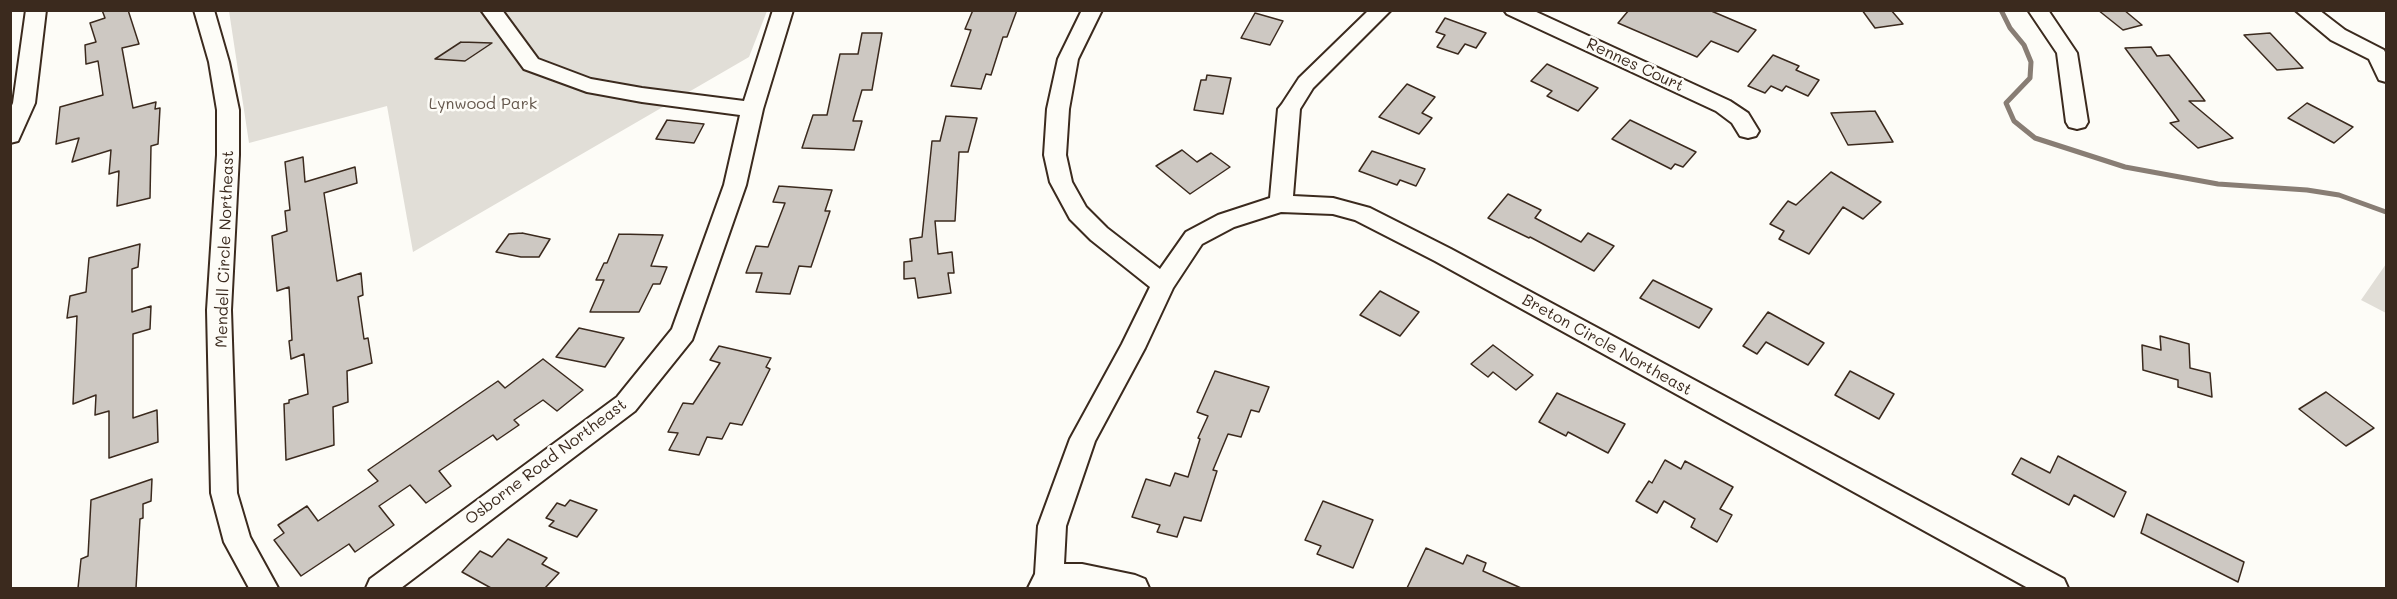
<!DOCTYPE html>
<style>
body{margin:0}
#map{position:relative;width:2397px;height:599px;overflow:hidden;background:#fdfcf7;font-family:Mali,sans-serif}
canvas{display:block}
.frame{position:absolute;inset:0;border:12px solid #3b2a1e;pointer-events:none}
</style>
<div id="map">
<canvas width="2397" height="599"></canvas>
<div class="frame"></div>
</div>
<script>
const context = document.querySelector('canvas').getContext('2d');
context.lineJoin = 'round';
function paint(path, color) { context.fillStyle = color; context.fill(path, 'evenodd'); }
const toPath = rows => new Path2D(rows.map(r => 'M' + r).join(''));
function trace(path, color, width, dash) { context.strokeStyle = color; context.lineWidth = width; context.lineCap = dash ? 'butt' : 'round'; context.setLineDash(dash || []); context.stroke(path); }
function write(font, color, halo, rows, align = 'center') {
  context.font = font + ' Mali,sans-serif'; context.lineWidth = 5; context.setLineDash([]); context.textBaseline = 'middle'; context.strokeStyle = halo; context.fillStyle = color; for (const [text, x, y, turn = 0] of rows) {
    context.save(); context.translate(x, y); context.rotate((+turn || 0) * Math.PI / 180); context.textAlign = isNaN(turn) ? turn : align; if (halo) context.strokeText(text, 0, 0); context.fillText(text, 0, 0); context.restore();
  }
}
const green = toPath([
 [229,11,767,11,749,57,413,252,387,106,249,143],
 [2386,264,2386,313,2361,300]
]);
const stream = toPath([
 [2001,10,2010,28,2024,45,2031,62,2030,78,2006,103,2014,121,2035,138,2125,167,2218,184,2307,190,2339,195,2386,212]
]);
const building = toPath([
 [102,10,128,10,139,44,122,48,133,108,156,102,155,109,160,108,158,144,151,146,150,198,117,206,119,171,109,174,111,150,72,162,79,138,56,144,60,107,103,95,98,61,86,64,85,45,96,42,90,23,105,18,102,10],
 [973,10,1017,10,1007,37,1003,37,991,75,986,74,981,89,951,86,971,30,965,29,973,10],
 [1629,10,1709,10,1756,30,1738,52,1711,41,1697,57,1618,23,1629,10],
 [1862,10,1891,10,1903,24,1875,28,1862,10],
 [2098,10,2124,10,2142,25,2123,30,2098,10],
 [1255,13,1283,21,1270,45,1241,38,1255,13],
 [1445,18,1486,33,1476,48,1465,44,1458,54,1437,47,1445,35,1436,32,1445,18],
 [862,33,882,33,872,90,862,90,853,121,862,121,854,150,802,148,813,115,827,115,840,54,858,54,862,33],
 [2270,33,2303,68,2277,70,2244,35,2270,33],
 [461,42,492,43,465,61,435,59,461,42],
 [2151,47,2157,56,2169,55,2205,101,2189,101,2233,138,2198,148,2170,123,2179,121,2125,48,2151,47],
 [1773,55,1799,66,1796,70,1819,80,1808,96,1786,86,1782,91,1771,86,1765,93,1748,86,1773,55],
 [1547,64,1598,88,1578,111,1547,96,1552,91,1531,81,1547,64],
 [1207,75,1231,78,1223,114,1194,110,1201,80,1206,80,1207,75],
 [1407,84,1435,97,1422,113,1432,118,1419,134,1379,117,1407,84],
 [2307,103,2353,127,2334,143,2288,118,2307,103],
 [1875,111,1893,142,1848,145,1831,113,1875,111],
 [946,116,977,118,968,152,959,152,955,221,935,221,938,254,952,252,954,273,948,273,951,293,918,298,915,278,904,279,904,262,912,261,910,239,922,237,932,141,940,141,946,116],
 [667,120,704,124,694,143,656,139,667,120],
 [1630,120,1696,152,1683,167,1675,164,1671,169,1612,139,1630,120],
 [1182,150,1197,162,1211,153,1230,167,1190,194,1156,166,1182,150],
 [1372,151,1387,156,1425,169,1416,186,1400,180,1397,185,1359,171,1372,151],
 [303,157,305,182,355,167,357,183,324,193,337,281,361,273,363,295,358,297,364,339,368,338,372,363,347,371,348,402,333,407,334,445,286,460,284,404,289,403,289,400,308,394,304,354,291,359,289,341,292,340,289,287,277,291,272,236,287,231,285,211,290,210,285,162,303,157],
 [1831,172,1881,202,1863,219,1843,207,1809,254,1779,239,1784,231,1770,224,1788,201,1796,205,1831,172],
 [779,186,832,190,825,211,830,211,811,267,799,266,790,294,756,292,762,273,746,273,756,246,768,247,785,203,773,202,779,186],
 [1508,194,1541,210,1535,218,1581,242,1588,233,1614,246,1594,271,1530,237,1529,238,1488,218,1508,194],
 [522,233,550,239,539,257,521,257,496,252,509,234,522,233],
 [619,234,663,235,651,266,667,267,660,284,653,284,639,312,590,312,604,280,596,280,604,263,607,263,619,234],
 [140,244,138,267,132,269,132,312,151,306,150,329,133,334,133,418,157,410,158,442,109,458,109,411,95,415,96,395,73,404,77,316,67,318,70,296,86,292,89,258,140,244],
 [1653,280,1712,309,1699,328,1640,298,1653,280],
 [1380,291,1419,312,1400,336,1360,315,1380,291],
 [1768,312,1824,343,1808,365,1766,342,1757,354,1743,346,1768,312],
 [579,328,624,338,605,367,556,357,579,328],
 [2160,336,2189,344,2190,368,2210,373,2212,397,2178,387,2178,380,2143,370,2142,345,2161,350,2160,336],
 [1493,345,1533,375,1516,390,1493,372,1488,377,1471,364,1493,345],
 [719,346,771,358,766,367,770,369,742,425,730,423,722,439,707,437,699,455,669,450,678,433,668,432,683,403,693,404,720,363,710,360,719,346],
 [543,359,583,390,557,411,543,400,514,420,519,425,497,440,493,435,439,471,451,486,426,503,410,485,379,506,394,525,355,552,349,544,301,576,274,540,284,533,278,525,307,506,318,521,378,481,368,470,498,381,505,388,543,359],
 [1215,371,1269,387,1259,412,1251,410,1241,437,1228,434,1213,470,1217,471,1201,521,1184,517,1177,537,1157,532,1160,525,1132,517,1146,479,1170,486,1175,473,1188,477,1200,439,1198,438,1208,416,1197,412,1215,371],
 [1850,371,1894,394,1879,419,1835,395,1850,371],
 [2326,392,2374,428,2346,446,2299,409,2326,392],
 [1557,393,1625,424,1608,453,1568,432,1566,436,1539,422,1557,393],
 [2058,456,2126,492,2114,517,2074,495,2069,505,2012,474,2021,458,2050,473,2058,456],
 [1665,460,1681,469,1685,461,1733,487,1720,509,1732,515,1717,542,1691,527,1695,519,1664,501,1657,513,1636,501,1649,481,1652,483,1665,460],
 [152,479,151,501,143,504,143,518,140,519,136,588,78,588,81,559,88,556,91,500,152,479],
 [570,500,597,510,577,537,549,526,554,521,546,518,557,503,565,506,570,500],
 [1323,501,1373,520,1353,568,1317,554,1321,546,1305,540,1323,501],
 [2147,514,2244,562,2238,582,2141,533,2147,514],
 [508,539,547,558,542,564,559,573,545,588,491,588,462,572,480,551,492,557,508,539],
 [1426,548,1463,564,1467,555,1486,563,1483,571,1521,588,1407,588,1426,548]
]);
const street = toPath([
 [26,10,46,10,35,103,18,141,10,143,10,110,13,103,26,10],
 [194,10,214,10,229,62,239,110,239,155,231,310,237,493,250,537,278,588,249,588,224,542,211,493,207,310,217,155,217,110,209,62,194,10],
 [481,10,502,10,538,59,591,79,642,88,744,101,773,10,793,10,763,109,746,185,692,340,635,411,401,588,366,588,370,579,617,397,672,329,724,185,740,115,642,102,587,92,524,69,481,10],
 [1082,10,1102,10,1078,59,1069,109,1066,155,1072,182,1086,207,1107,228,1160,269,1186,232,1218,215,1270,198,1278,109,1282,104,1299,78,1369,10,1391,10,1313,88,1300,109,1293,196,1333,198,1370,208,1451,249,2064,579,2068,588,2028,588,1435,261,1355,220,1333,214,1281,212,1234,227,1202,244,1173,288,1145,348,1095,441,1066,526,1064,564,1082,564,1135,575,1145,579,1149,588,1028,588,1035,574,1038,526,1070,439,1122,344,1150,287,1091,240,1070,219,1050,182,1044,155,1047,109,1058,59,1082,10],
 [1504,10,1532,10,1730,101,1748,113,1759,131,1756,136,1748,138,1740,136,1732,123,1716,111,1507,14,1504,10],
 [2028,10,2048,10,2077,53,2088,122,2085,127,2077,129,2069,127,2066,122,2057,53,2028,10],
 [2295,10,2319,10,2345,30,2384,50,2386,54,2386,82,2379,80,2369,59,2331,40,2295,10]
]);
const streetNames = [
 ["Rennes Court",1635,65,25],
 ["Mendell Circle Northeast",225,249,-88],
 ["Breton Circle Northeast",1607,345,29],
 ["Osborne Road Northeast",546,462,-37]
];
const parkNames = [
 ["Lynwood Park",483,104]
];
paint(green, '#e1ded7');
trace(stream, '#887d74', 5);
paint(building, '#cdc8c2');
trace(building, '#3b2a1e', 1.5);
trace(street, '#3b2a1e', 4);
paint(street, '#fdfcf7');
write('16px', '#3b2a1e', '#fdfcf7', streetNames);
write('16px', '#64574c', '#fdfcf7', parkNames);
</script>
